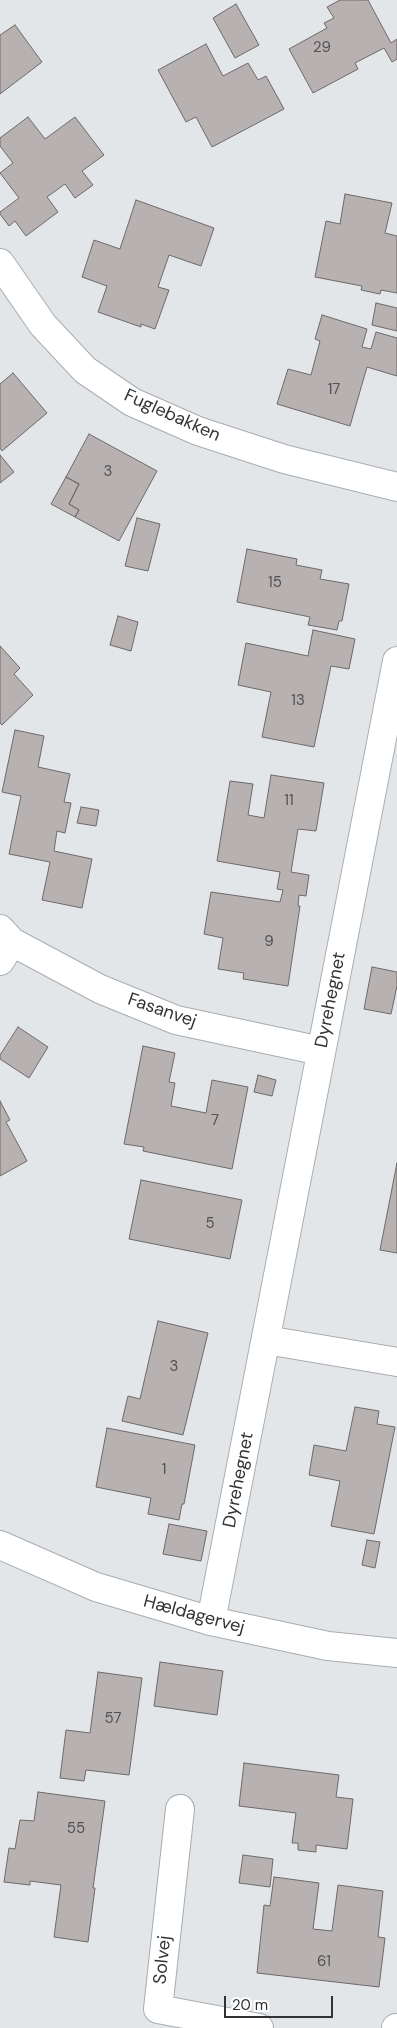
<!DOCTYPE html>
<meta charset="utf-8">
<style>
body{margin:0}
#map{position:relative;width:397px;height:2028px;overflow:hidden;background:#e2e6e9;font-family:"DM Sans",sans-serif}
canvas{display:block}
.scale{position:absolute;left:224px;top:1996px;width:109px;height:22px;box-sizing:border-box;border:2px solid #313234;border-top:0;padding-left:6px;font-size:15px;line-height:18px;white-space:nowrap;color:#313234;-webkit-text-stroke:4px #fff;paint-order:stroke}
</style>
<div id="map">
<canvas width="397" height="2028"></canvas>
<div class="scale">20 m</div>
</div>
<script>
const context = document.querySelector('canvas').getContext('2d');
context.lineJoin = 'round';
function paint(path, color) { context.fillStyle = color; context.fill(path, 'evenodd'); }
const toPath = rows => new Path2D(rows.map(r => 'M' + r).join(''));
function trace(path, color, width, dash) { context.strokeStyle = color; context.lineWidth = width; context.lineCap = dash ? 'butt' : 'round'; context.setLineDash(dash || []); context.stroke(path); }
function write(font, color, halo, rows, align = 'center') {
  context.font = font + ' "DM Sans",sans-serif'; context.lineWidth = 4; context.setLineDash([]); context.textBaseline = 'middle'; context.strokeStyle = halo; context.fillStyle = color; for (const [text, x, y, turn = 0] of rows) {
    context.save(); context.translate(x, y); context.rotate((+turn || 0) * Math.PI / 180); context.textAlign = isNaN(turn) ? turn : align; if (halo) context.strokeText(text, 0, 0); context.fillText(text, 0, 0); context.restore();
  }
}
const building = toPath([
 [340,0,368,0,391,43,397,39,397,59,392,62,384,48,355,63,358,69,313,93,289,49,327,28,324,23,334,18,327,7,340,0],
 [236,4,259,45,235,58,213,18,236,4],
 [15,25,42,62,0,94,0,35,15,25],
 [206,44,223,76,248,63,258,80,266,76,284,109,212,147,196,117,186,122,158,70,206,44],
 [28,117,45,139,75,117,104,155,82,171,93,185,75,198,65,184,47,197,58,212,26,236,15,221,9,226,0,214,0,212,19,198,0,173,13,163,0,146,0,138,28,117],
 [345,194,392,203,385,233,397,236,397,293,381,290,380,294,361,290,362,286,315,277,326,221,340,224,345,194],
 [136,200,214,228,201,266,169,255,158,287,169,290,155,329,141,324,141,327,98,312,107,286,82,277,94,240,120,249,136,200],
 [376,303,397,308,397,331,372,325,376,303],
 [322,315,367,329,362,347,371,349,376,332,397,338,397,376,367,367,350,426,277,404,288,369,311,375,320,341,315,339,322,315],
 [13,373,47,413,2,451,0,448,0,384,13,373],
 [89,434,157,471,119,541,75,517,79,510,69,504,79,484,66,477,89,434],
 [0,455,14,472,0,483,0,455],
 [66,477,79,484,69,504,79,510,75,517,51,504,66,477],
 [137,518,160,524,148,571,125,566,137,518],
 [247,549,297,559,296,565,322,570,320,579,349,584,342,621,339,621,337,630,308,625,310,617,237,602,247,549],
 [118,616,138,622,131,651,110,645,118,616],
 [313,630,355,639,349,669,331,666,314,747,262,737,271,692,238,685,246,643,308,656,313,630],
 [0,646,20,668,14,674,33,695,2,725,0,723,0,646],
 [15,730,44,736,38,767,70,774,64,802,71,803,65,833,57,831,54,851,92,859,82,908,42,900,50,862,9,854,21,796,2,792,15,730],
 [271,775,324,783,316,831,298,829,291,872,309,875,306,896,299,895,298,906,300,906,288,986,243,979,244,973,218,969,223,938,204,934,211,892,280,902,283,890,277,889,280,872,217,861,230,781,253,784,248,815,264,818,271,775],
 [81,807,99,810,96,826,77,823,81,807],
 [372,967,397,972,397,986,391,1014,364,1009,372,967],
 [18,1027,48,1047,29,1078,0,1059,0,1055,18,1027],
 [143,1046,175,1053,169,1082,175,1083,171,1106,206,1113,212,1080,248,1087,232,1169,143,1151,144,1147,124,1144,143,1046],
 [258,1075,276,1080,272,1096,254,1092,258,1075],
 [0,1101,10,1120,6,1122,27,1161,0,1176,0,1101],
 [397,1163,397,1253,380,1250,397,1163],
 [141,1180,242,1200,230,1259,129,1239,141,1180],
 [158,1321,208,1333,183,1435,122,1421,128,1396,140,1399,158,1321],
 [355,1407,379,1411,377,1424,395,1427,374,1534,331,1526,340,1481,309,1475,314,1445,346,1451,355,1407],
 [107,1428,195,1445,184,1504,182,1504,179,1520,148,1514,151,1498,96,1487,107,1428],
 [169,1524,207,1531,201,1561,163,1554,169,1524],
 [367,1540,380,1542,375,1568,362,1565,367,1540],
 [160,1662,223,1671,217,1715,154,1706,160,1662],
 [98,1672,142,1678,129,1775,86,1770,84,1781,60,1778,66,1730,90,1733,98,1672],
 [244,1763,339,1775,336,1797,353,1799,347,1849,316,1845,316,1852,298,1850,298,1843,292,1843,296,1813,239,1806,244,1763],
 [38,1792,105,1801,93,1888,95,1888,88,1942,54,1937,61,1885,30,1881,30,1885,4,1882,9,1848,15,1849,20,1820,34,1821,38,1792],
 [243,1855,273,1859,270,1887,239,1883,243,1855],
 [274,1877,319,1883,313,1929,332,1931,338,1885,383,1891,378,1937,385,1938,379,1987,257,1973,264,1905,270,1906,274,1877]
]);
const minor = toPath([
 [0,263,43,325,85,370,132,402,198,431,284,459,397,487],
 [0,929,12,942,100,989,176,1020,321,1051],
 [0,961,12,942],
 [266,1340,397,1362],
 [211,1621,397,661],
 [180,1809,158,2009,259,2028],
 [396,2028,397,2028]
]);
const tertiary = toPath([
 [0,1545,96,1587,211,1621,328,1646,397,1653]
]);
const numberNames = [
 ["29",322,48],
 ["17",334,390],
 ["3",108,472],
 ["15",275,583],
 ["13",298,701],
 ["11",289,801],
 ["9",269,942],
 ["7",215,1121],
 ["5",210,1224],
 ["3",174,1367],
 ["1",164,1470],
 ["57",113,1719],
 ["55",76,1829],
 ["61",324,1962]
];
const streetNames = [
 ["Fuglebakken",172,416,24],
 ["Dyrehegnet",331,1000,-79],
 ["Fasanvej",162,1011,19],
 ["Dyrehegnet",239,1480,-79],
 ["Hældagervej",194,1615,15],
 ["Solvej",163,1960,-84]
];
paint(building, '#b7b2b1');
trace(building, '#6e6968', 1);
trace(minor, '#a9acb0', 30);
trace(tertiary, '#a9acb0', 30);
trace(minor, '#fff', 28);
trace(tertiary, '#fff', 28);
write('15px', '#525253', null, numberNames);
write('18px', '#313234', '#fff', streetNames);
</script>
